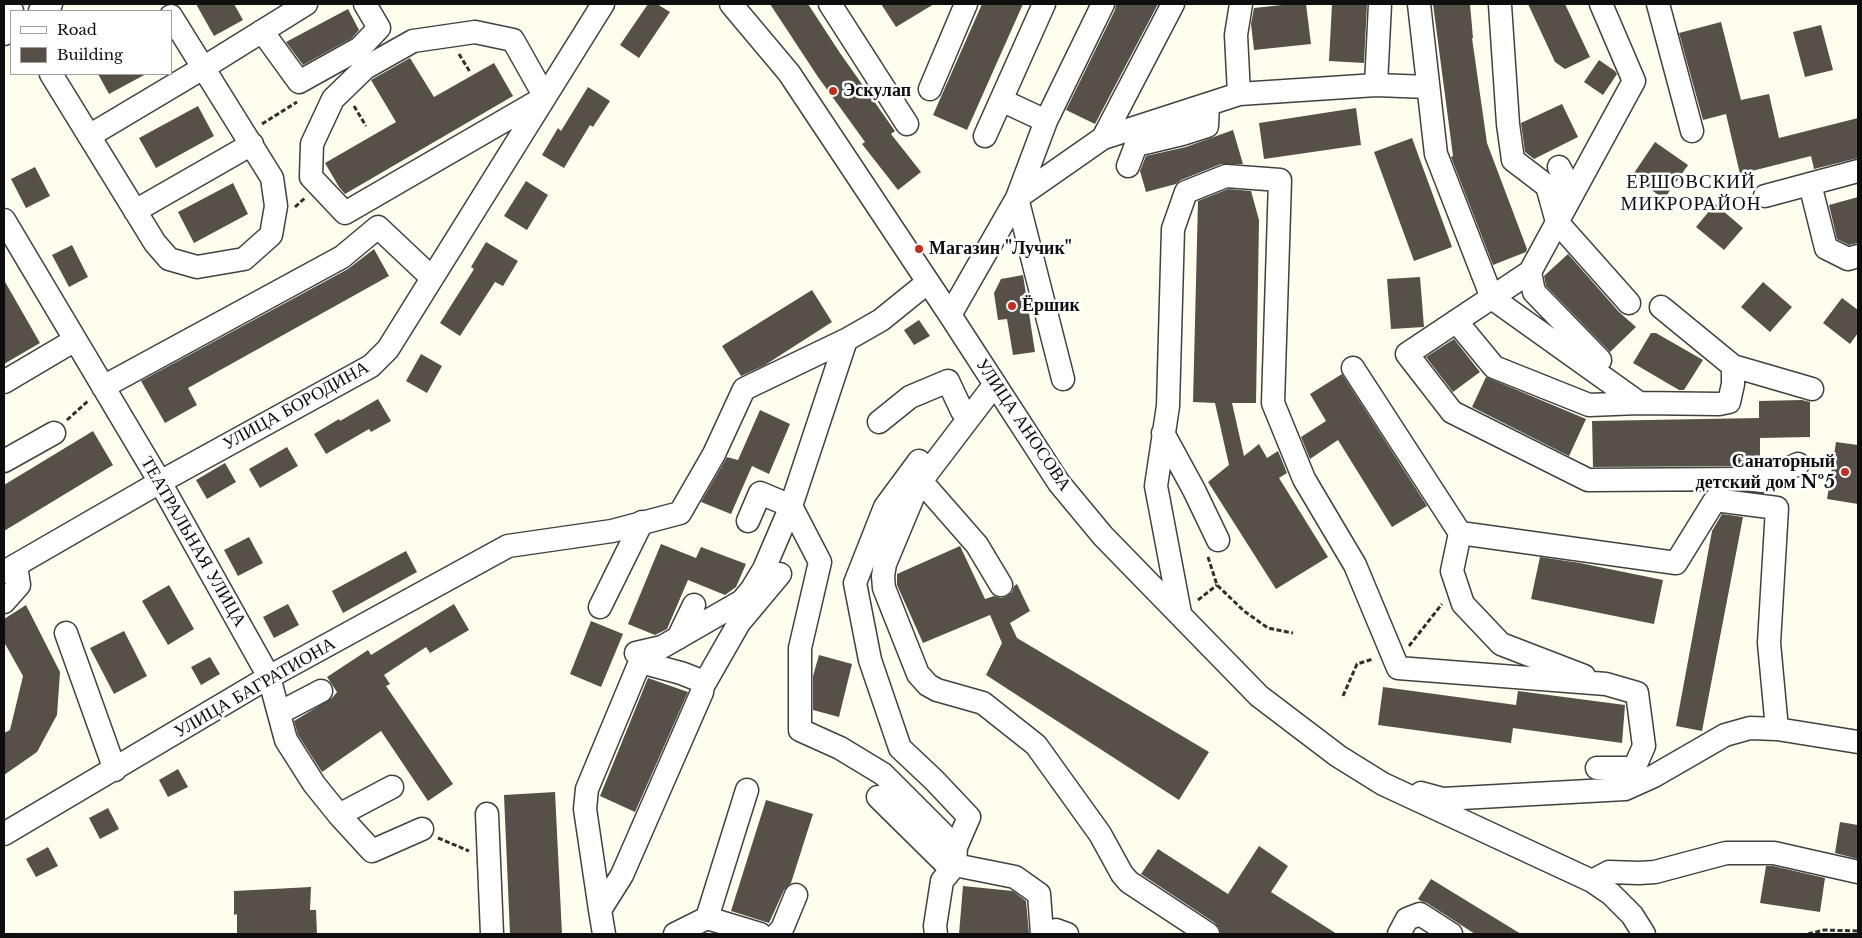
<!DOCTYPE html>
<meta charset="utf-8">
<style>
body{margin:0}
#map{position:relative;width:1862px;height:938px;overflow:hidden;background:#fffeee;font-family:"Libre Baskerville",serif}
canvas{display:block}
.frame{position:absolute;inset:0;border:5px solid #0e0e0e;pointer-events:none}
.legend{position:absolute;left:10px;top:10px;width:162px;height:65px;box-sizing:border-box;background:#fff;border:1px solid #9f9f9f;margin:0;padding:6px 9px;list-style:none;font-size:15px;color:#0e0e0e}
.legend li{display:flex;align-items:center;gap:10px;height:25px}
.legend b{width:25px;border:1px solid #9f9f9f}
</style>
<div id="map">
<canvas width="1862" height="938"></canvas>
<div class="frame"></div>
<ul class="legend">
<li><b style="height:6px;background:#fff"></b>Road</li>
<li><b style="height:14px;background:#575049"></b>Building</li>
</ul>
</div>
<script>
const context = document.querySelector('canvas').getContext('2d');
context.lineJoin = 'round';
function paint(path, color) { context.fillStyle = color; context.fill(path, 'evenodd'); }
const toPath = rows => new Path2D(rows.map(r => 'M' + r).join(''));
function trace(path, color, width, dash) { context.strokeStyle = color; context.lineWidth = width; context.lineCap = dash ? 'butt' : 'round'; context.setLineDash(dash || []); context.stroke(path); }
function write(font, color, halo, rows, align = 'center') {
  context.font = font + ' "Libre Baskerville",serif'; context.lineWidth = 5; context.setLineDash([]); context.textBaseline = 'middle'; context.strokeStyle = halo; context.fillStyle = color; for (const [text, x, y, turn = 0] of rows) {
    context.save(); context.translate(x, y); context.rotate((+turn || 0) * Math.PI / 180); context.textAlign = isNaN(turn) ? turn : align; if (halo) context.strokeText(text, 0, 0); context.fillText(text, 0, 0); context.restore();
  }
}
const building = toPath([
 [196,4,234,4,243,20,214,36],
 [648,4,657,4,670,12,639,58,620,45],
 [770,4,808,4,840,53,895,131,891,134,921,172,898,190,862,144,865,142,818,77],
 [881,4,934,4,896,27],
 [982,4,1023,4,967,130,933,115],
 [1116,4,1158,4,1095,124,1066,110,1115,10],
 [1291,4,1306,4,1311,44,1254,50,1251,24,1254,8],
 [1332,4,1367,4,1364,63,1329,61],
 [1433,4,1470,4,1473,38,1472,38,1487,143,1527,249,1526,252,1493,265,1451,157,1453,156],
 [1528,4,1565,4,1590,57,1565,69,1555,62],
 [348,9,359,30,352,38,303,65,286,42],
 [1721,22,1741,100,1769,94,1779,138,1858,118,1858,158,1814,169,1811,156,1740,174,1726,114,1703,120,1679,33],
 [1821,25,1833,70,1805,77,1793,32],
 [410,58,434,97,494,63,513,96,345,194,339,187,325,163,396,122,371,80],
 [1599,60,1615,71,1617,74,1603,95,1584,82],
 [98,74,146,74,109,94],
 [588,87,610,101,593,127,590,125,564,168,542,155,558,128,561,131],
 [1562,104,1578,137,1534,159,1525,152,1521,123],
 [198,106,214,136,156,168,139,138],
 [1356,108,1361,145,1264,159,1259,123],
 [1233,130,1243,164,1221,164,1181,180,1176,184,1146,192,1140,171,1146,156,1186,147],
 [1412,138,1452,247,1414,261,1374,152],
 [1655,142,1688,165,1664,199,1632,176],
 [35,167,50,196,26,208,11,179],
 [526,181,548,195,527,230,504,216],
 [233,183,248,214,194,243,178,212],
 [1228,189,1251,191,1259,220,1256,403,1232,403,1244,456,1259,444,1267,458,1278,451,1287,473,1279,478,1328,557,1276,589,1208,482,1229,465,1215,403,1193,402,1198,201],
 [1858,197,1858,243,1849,245,1837,239,1829,205],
 [1715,204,1743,228,1724,250,1696,227],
 [486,242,518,261,503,286,495,282,460,336,440,323,474,269,471,267],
 [72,245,88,277,69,287,52,255],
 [374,249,389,276,188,388,197,405,165,423,141,381,348,269],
 [1568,254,1619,312,1636,327,1610,352,1546,286,1544,276],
 [1023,275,1035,352,1013,355,1007,319,998,320,994,293,1001,279],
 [1420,277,1424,327,1391,329,1387,279],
 [4,280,40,343,4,364],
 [1763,282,1792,307,1770,332,1741,307],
 [812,290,832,322,765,365,741,376,722,346],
 [1842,298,1858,310,1858,333,1850,344,1823,323],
 [919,320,930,336,914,345,904,330],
 [1651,333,1656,333,1703,360,1684,390,1679,390,1633,363],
 [1454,339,1480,372,1453,392,1426,357],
 [421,354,442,366,427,393,406,381],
 [1342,374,1427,506,1392,527,1338,440,1310,459,1301,437,1326,421,1310,394],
 [1486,377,1586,419,1569,456,1472,407],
 [378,399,391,421,371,432,369,429,326,454,314,434,339,419,340,421],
 [1802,400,1810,402,1810,437,1760,438,1760,466,1593,467,1592,421,1759,418,1759,401],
 [760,410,790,424,769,474,752,466,731,514,701,502,727,457,738,460],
 [93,431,113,465,4,531,4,485],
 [1836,442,1858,445,1858,504,1827,499],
 [287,447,298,466,260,488,249,469],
 [225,463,236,482,207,499,196,480],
 [1722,514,1743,517,1702,731,1676,726,1712,531],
 [249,537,263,563,238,576,224,550],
 [661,544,696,558,701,547,746,564,736,587,725,595,688,580,667,629,655,635,628,624],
 [960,546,985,599,994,596,1001,598,1007,596,1012,592,1014,586,1017,584,1030,611,1010,623,1017,638,1209,752,1179,800,986,675,1002,643,990,615,923,643,897,585,897,574],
 [406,551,417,572,343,613,332,591],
 [1540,557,1580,563,1663,580,1654,624,1531,599],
 [169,585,194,629,168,645,142,601],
 [288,604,299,625,274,638,263,617],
 [454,604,469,630,430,653,426,647,384,675,390,684,386,686,453,784,428,801,381,731,322,772,298,735,294,721,332,698,337,692,327,677,368,650,371,655],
 [26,605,60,672,57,715,37,752,4,775,4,733,10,730,23,676,4,642,4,619],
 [591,621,623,634,601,687,570,674],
 [124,631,147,676,114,694,90,648],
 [819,655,852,664,839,717,813,710,813,676],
 [210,657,220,674,201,685,191,667],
 [648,678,688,692,635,812,600,796],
 [1383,687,1516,705,1518,691,1625,705,1622,743,1513,728,1511,743,1378,725],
 [178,769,188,787,168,797,159,780],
 [555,792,562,934,510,934,504,795],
 [766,800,813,814,791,883,784,890,769,923,731,911],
 [108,808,119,829,100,839,89,818],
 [1840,822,1858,825,1858,859,1835,853],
 [1259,846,1288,866,1271,892,1337,934,1221,934,1219,928,1215,923,1141,874,1158,849,1228,894],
 [48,847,58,866,36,877,26,859],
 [1766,866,1773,866,1825,878,1820,912,1760,903],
 [1431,879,1521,934,1475,934,1427,903,1421,901,1418,899],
 [963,886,1013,891,1026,901,1029,934,959,934],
 [311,887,310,910,316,910,317,934,237,934,237,914,234,915,234,891]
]);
const path = toPath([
 [459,54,470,72],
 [354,106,366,126],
 [262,124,297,102],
 [295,207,305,198],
 [67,420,88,401],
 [1208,557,1217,585,1244,611,1268,628,1293,633],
 [1198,600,1217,585],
 [1409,646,1442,604],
 [1343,696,1357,664,1373,659],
 [438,838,469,851],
 [1808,934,1824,930,1858,931]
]);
const minor = toPath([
 [8,4,12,11],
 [731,4,789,73,950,315,1059,483,1103,536,1259,696,1338,756,1383,784,1592,881,1611,894,1632,915,1644,934],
 [830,4,907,124],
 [1419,4,1436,154,1492,298,1639,403,1719,404,1729,402,1733,384,1733,366,1661,307],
 [1601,4,1634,81,1530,272,1407,354,1452,412,1588,480,1746,479,1762,481,1798,464],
 [1658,4,1692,131],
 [1500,5,1508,124,1513,160,1547,186,1557,222,1629,303],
 [40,11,51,4],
 [262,31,299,82,360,48,379,28,365,4],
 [475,32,513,40,545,97,345,213,311,177,312,144,333,99,365,68,413,41,475,32],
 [4,34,11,29],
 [51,74,155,243,169,259,197,267,244,259,271,235,276,206,272,178,171,16],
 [1376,85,1380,4],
 [930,89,966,4],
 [1239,94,1236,35,1241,4],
 [1001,100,1046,121],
 [89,136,203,68,306,4],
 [985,136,1044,4],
 [1103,138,1173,4],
 [1128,166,1136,145,1182,134,1207,126,1208,104],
 [1559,167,1573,193],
 [1810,184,1826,248,1848,259,1858,256],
 [1765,196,1858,171],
 [135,211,252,144],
 [4,220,160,482,269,677,286,740,314,784,339,815,392,787],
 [1530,272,1534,292,1600,360],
 [950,315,1017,198,1103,138,1239,94,1376,85,1428,87],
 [1456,321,1494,367,1589,405,1639,403],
 [1733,366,1812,389],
 [1353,368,1460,533,1452,571,1463,604,1501,644,1584,676],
 [1063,379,1017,198,1046,121,1103,4],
 [4,382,75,340],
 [995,384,918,485,885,564,883,576,884,588,918,674,928,685,937,690,983,703,1036,745,1100,834,1122,874,1129,882,1208,934],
 [103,387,342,257,378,227,432,278],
 [879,422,910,397,948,381,962,411],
 [1163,433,1194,490,1218,540],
 [4,461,54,433],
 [919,461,885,507,855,583,870,660,900,748,934,780,969,817,956,847],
 [921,481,977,545,1001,585],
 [748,521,760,493,791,506,820,562,800,648,800,730,840,748,883,774,956,847,955,865],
 [1460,533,1676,563,1715,500,1777,508,1769,643,1777,729],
 [4,572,160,482,371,366,388,349,603,4],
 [4,602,19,585,16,565],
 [600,607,642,522],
 [1180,613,1156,486,1168,406,1173,229,1186,192,1226,176,1280,180,1273,403,1304,479,1355,565,1398,668,1606,684,1637,693,1644,746,1625,789],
 [66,633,115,770],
 [678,638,694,605],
 [636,653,662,647,742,601,752,589,764,569,791,506,846,340,881,320,928,282],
 [703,686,739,623,780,574],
 [279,713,321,691],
 [1597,768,1634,768],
 [1421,793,1443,799,1625,789,1654,776,1725,735,1750,728,1777,729,1858,742],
 [878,797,951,869],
 [487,814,492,934],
 [339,815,372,851,422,829],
 [4,834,269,677,508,546,612,531,680,513,714,454,744,389,846,340],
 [1592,881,1609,872,1639,873,1655,872,1726,853,1774,853,1858,872],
 [600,910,585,809,587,789,640,662,681,673,699,680,703,686,702,692,622,875,600,910,604,934],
 [707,918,760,934],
 [675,934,707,918,747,790],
 [777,934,782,929,796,895],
 [936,934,935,926,942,881,955,865,1015,877,1039,894,1042,934],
 [1053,934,1056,930,1067,934],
 [1399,934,1407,919,1420,914,1451,934]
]);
const markers = [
 [833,91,5,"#c72b1c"],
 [919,249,5,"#c72b1c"],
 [1012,306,5,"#c72b1c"],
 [1845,472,5,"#c72b1c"]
];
const poiNames = [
 ["Эскулап",843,91],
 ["Магазин \"Лучик\"",929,249],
 ["Ёршик",1022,306],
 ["Санаторный",1835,462,"right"],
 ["детский дом №5",1835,483,"right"]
];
const streetNames = [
 ["УЛИЦА БОРОДИНА",296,406,-29],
 ["УЛИЦА АНОСОВА",1023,425,56],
 ["ТЕАТРАЛЬНАЯ УЛИЦА",193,542,60],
 ["УЛИЦА БАГРАТИОНА",255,688,-30]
];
const neighbourhoodNames = [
 ["ЕРШОВСКИЙ",1691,183],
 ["МИКРОРАЙОН",1691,205]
];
paint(building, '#575049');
trace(minor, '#414141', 25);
trace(path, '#303030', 3, [5, 2.5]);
trace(minor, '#fff', 22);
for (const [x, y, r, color] of markers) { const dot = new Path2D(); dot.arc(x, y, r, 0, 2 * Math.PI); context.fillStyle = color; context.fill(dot); trace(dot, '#fff', 2); }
write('bold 18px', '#0e0e0e', '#fff', poiNames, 'left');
write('18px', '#0e0e0e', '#fff', streetNames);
context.letterSpacing = '1px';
write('19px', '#0e0e0e', '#fff', neighbourhoodNames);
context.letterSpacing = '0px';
</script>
